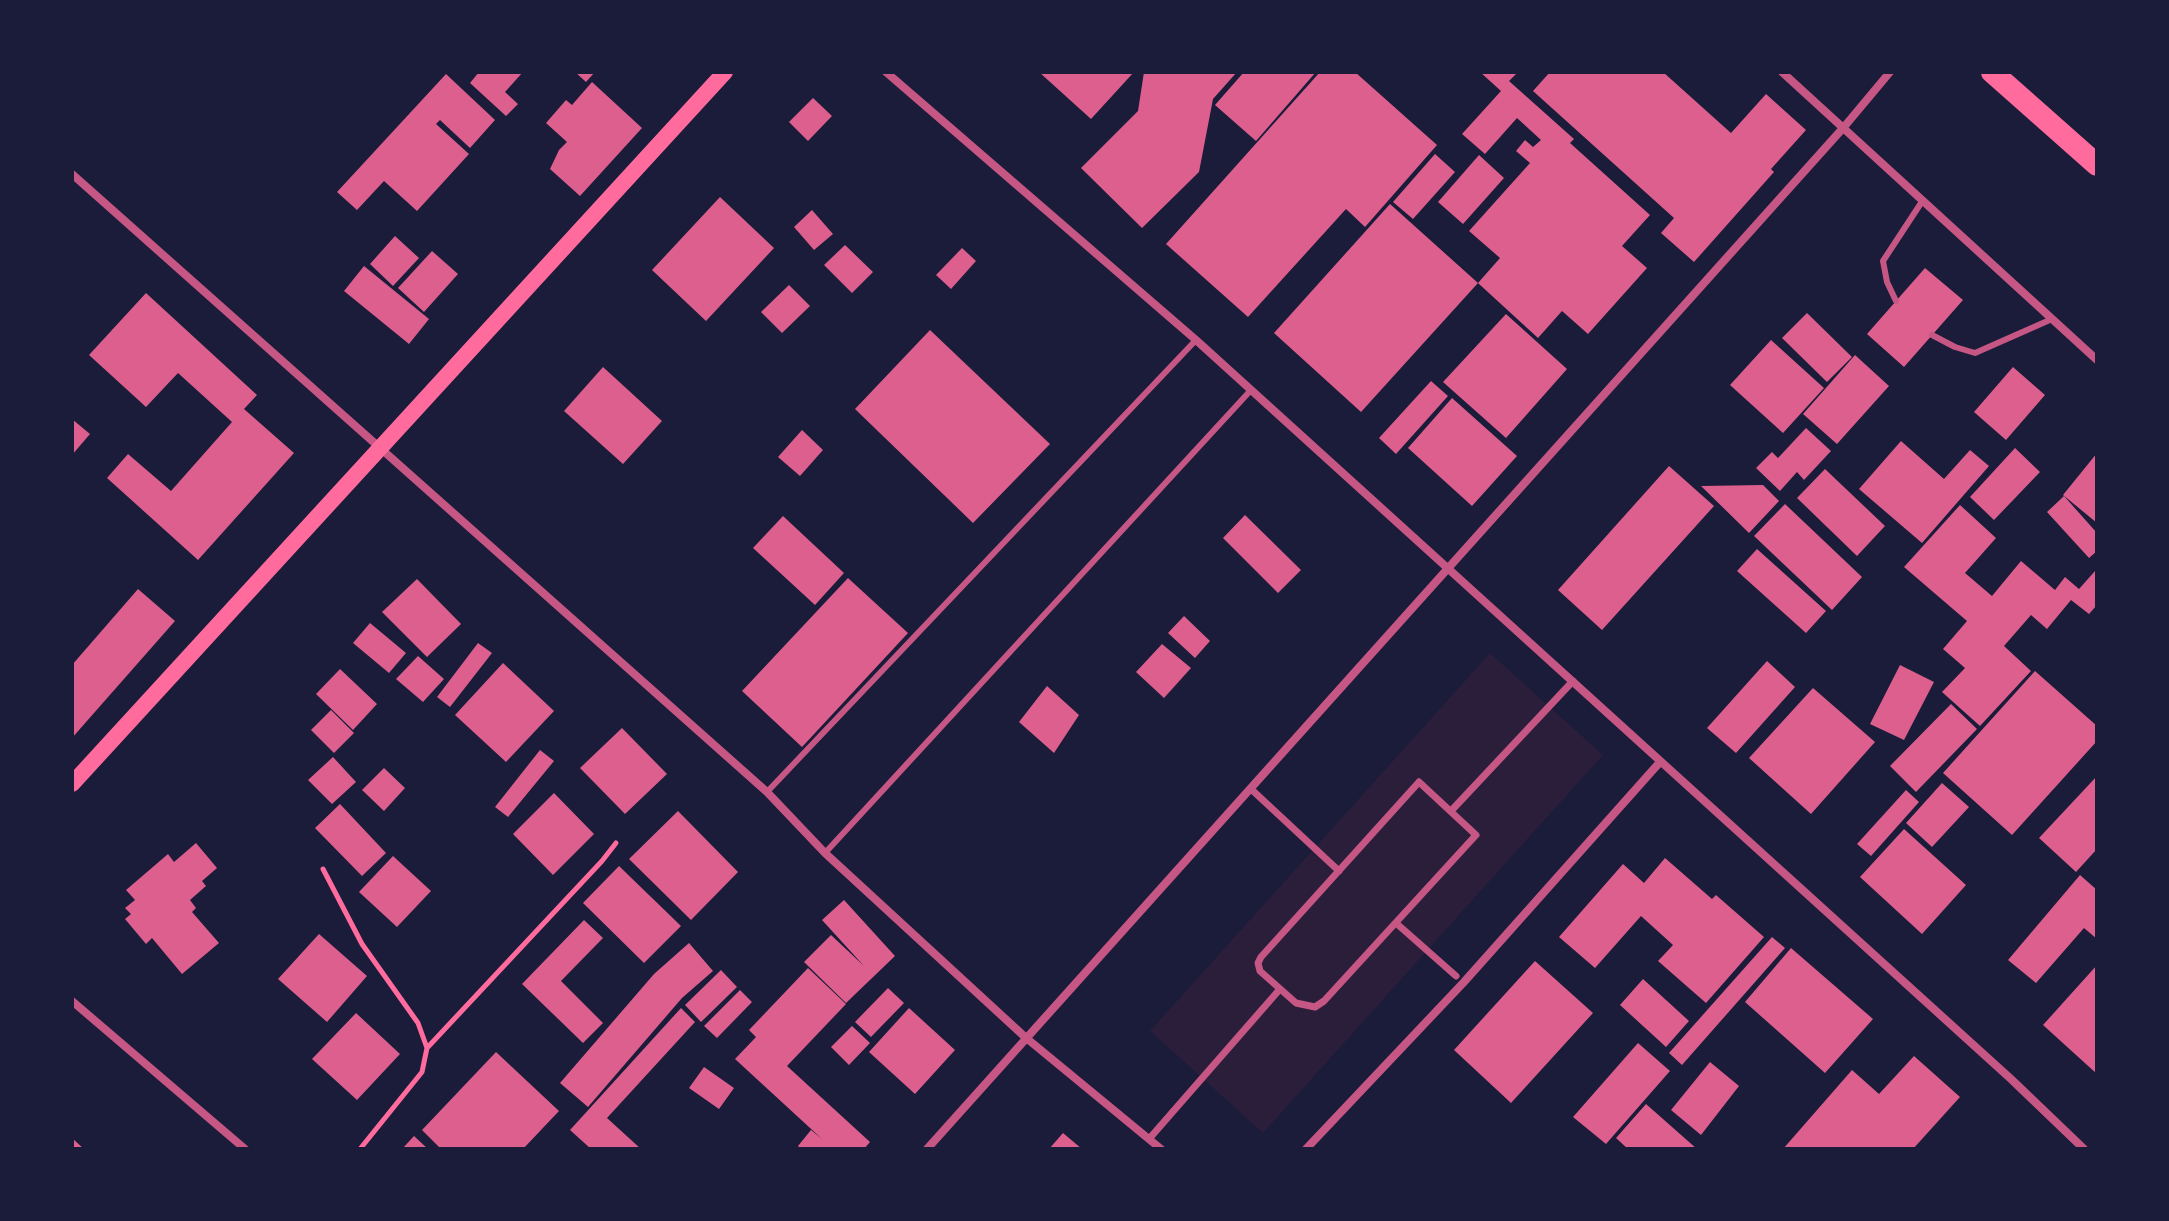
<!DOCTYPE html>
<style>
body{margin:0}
#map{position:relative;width:2169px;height:1221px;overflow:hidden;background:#1b1b3a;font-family:Figtree,sans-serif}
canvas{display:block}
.frame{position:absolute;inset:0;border:74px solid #1b1b3a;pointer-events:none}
</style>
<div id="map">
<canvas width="2169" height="1221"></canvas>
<div class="frame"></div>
</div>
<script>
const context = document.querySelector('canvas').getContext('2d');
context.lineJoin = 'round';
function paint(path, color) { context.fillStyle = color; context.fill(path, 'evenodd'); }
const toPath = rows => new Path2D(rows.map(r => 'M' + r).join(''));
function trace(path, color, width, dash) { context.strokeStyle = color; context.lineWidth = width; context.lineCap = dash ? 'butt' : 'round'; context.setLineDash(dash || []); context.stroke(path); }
const green = toPath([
 [1490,653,1603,755,1263,1133,1150,1031]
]);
const building = toPath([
 [479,72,523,72,505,92,518,104,506,116,470,83],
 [575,72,595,72,586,82],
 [1039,72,1134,72,1091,119],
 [1144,72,1237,72,1213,99,1199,172,1142,228,1081,168,1138,111],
 [1244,72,1316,72,1256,141,1215,105],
 [1320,72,1355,72,1437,145,1365,227,1346,209,1248,317,1166,244],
 [1480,72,1518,72,1509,81,1574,139,1570,143,1650,215,1622,246,1647,268,1588,334,1562,311,1538,338,1478,283,1500,258,1469,231,1530,163,1516,151,1525,140,1533,147,1541,140,1517,118,1485,154,1462,134,1501,91],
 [1550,72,1663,72,1731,133,1766,94,1806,130,1771,169,1774,172,1694,262,1661,233,1674,218,1533,91],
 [446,74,495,120,470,148,440,120,436,124,469,154,417,211,384,181,357,210,337,192],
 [592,82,642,128,580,196,550,169,559,150,567,142,546,123,566,100,572,105],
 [813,98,832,116,808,141,789,122],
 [1435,154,1455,172,1413,219,1393,202],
 [1479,155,1504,178,1463,224,1438,202],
 [720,197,774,248,706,321,652,270],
 [1390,204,1478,283,1361,412,1274,333],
 [812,210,833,234,814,250,794,227],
 [395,236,419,258,393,286,370,264],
 [845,245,873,272,852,293,824,265],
 [962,248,976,261,951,289,936,275],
 [432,251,458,274,424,312,398,288],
 [364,266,429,319,409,344,344,291],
 [1925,268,1963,300,1904,367,1867,334],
 [789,285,810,306,782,333,761,312],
 [146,293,257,395,244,409,294,453,198,560,107,478,128,454,171,491,232,422,178,373,146,407,89,355],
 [1807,313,1852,357,1827,382,1782,338],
 [1506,314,1567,369,1506,438,1443,382],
 [930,330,1050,444,973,523,855,409],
 [1771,340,1824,388,1783,433,1730,385],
 [1855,355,1889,386,1837,444,1803,414],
 [603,367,662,421,623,464,564,411],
 [2013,367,2045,395,2006,440,1974,412],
 [1431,381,1448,396,1396,454,1379,438],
 [1452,398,1517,456,1472,506,1408,448],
 [72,419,90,434,72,455],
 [1806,428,1831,451,1804,480,1797,472,1780,491,1756,468,1772,452,1778,458],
 [802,430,823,450,800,476,778,457],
 [1901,441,1944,479,1970,450,1989,466,1922,543,1859,489],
 [2015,448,2040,472,1994,520,1970,497],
 [2097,453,2097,523,2063,495],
 [1669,466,1714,506,1602,630,1558,590],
 [1825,469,1885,526,1857,556,1797,498],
 [1763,485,1779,501,1749,533,1701,486],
 [2064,496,2097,533,2097,551,2089,558,2047,512],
 [1785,504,1862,577,1832,610,1754,536],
 [1960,505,1996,538,1965,573,1992,596,2021,561,2055,590,2065,577,2079,589,2095,571,2097,572,2097,605,2089,614,2071,600,2047,629,2031,615,2004,646,2031,671,1980,726,1942,692,1965,668,1943,649,1967,621,1904,567],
 [1245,515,1301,570,1278,593,1223,538],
 [783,516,844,573,815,605,753,548],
 [1757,549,1826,611,1806,633,1737,571],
 [848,578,908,633,802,747,742,691],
 [417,579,461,624,427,657,382,612],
 [138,589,175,621,72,738,72,665],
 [1184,616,1210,641,1195,658,1168,633],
 [370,623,406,653,389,673,353,643],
 [478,643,492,653,450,707,437,697],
 [1162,644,1191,668,1164,698,1136,672],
 [418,656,444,679,423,702,396,679],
 [1767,661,1795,687,1736,753,1707,728],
 [503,663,554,711,506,762,455,715],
 [1900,665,1934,682,1904,740,1870,724],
 [340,669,377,704,353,730,316,694],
 [2035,671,2097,726,2097,741,2012,835,1943,773],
 [1047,686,1079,715,1054,753,1019,722],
 [1813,688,1875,742,1811,814,1749,758],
 [1951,704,1977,729,1916,792,1890,766],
 [331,710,354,733,334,753,311,730],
 [622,728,667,774,625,814,580,768],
 [540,750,554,761,508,817,495,807],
 [333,757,356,782,332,804,308,780],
 [384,768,405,788,384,811,362,790],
 [2097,776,2097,849,2076,872,2039,838],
 [1942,783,1969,807,1932,847,1906,823],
 [1906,790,1919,802,1871,856,1857,844],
 [554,793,594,834,553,875,513,834],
 [340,804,386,853,362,876,315,828],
 [678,811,738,872,691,920,629,859],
 [1904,829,1966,885,1922,934,1860,877],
 [196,843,217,868,202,881,206,886,190,900,196,908,192,912,219,943,182,974,152,938,146,944,125,919,131,914,125,908,135,900,126,890,168,854,174,862],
 [393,856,431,891,397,927,359,892],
 [1665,858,1712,899,1716,895,1764,937,1706,1003,1658,961,1673,945,1641,916,1595,968,1559,937,1623,864,1644,883],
 [619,866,681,926,644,963,583,903],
 [2080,875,2097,890,2097,939,2084,928,2036,983,2008,960],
 [844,900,895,956,846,1003,804,962,831,935,864,966,822,920],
 [584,920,603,938,561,981,603,1023,583,1043,522,984],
 [319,934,367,976,327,1022,278,979],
 [1772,937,1785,948,1682,1065,1669,1053],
 [689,943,713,971,682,998,588,1107,560,1083,654,974],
 [1791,948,1873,1019,1825,1073,1745,1002],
 [1535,961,1593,1013,1511,1103,1454,1050],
 [2097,965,2097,1074,2043,1025],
 [808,968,846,1004,787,1066,870,1142,864,1149,801,1149,798,1146,811,1130,822,1139,735,1059,756,1037,749,1030],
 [721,970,737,987,701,1022,685,1005],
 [1643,979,1689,1021,1666,1047,1620,1005],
 [888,988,904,1003,871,1037,855,1022],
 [740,990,752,1002,717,1038,704,1026],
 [681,1008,695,1022,607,1118,641,1149,591,1149,570,1130],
 [909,1008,955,1050,915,1094,869,1052],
 [356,1013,400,1054,357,1100,312,1059],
 [852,1026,870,1043,849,1065,831,1047],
 [1638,1043,1670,1071,1606,1144,1573,1117],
 [496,1052,559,1111,523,1149,441,1149,422,1130],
 [1914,1056,1960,1097,1913,1149,1783,1149,1852,1070,1879,1094],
 [1710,1062,1739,1086,1701,1135,1671,1110],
 [704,1067,734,1088,719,1109,689,1088],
 [1646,1104,1697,1149,1628,1149,1616,1138],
 [1063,1133,1082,1149,1049,1149],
 [414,1136,428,1149,402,1149],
 [72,1138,84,1149,72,1149]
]);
const path = toPath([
 [323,869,362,944,418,1023,427,1048,422,1072,360,1149],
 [427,1048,602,861,616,843]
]);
const service = toPath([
 [1896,301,1887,282,1883,261,1923,200],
 [1932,335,1955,347,1975,353,2052,319],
 [767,792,1196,340],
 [825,853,1251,390]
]);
const pedestrian = toPath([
 [1419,782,1476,835,1324,1001,1315,1007,1296,1003,1260,971,1258,963,1261,957,1419,782],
 [1251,789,1339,871],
 [1451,811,1573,681],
 [1396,923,1456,976],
 [1149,1139,1280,989]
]);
const minor = toPath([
 [886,72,1196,340,2011,1079,2084,1149],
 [1782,72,2097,360],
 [72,174,767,792,825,853,1025,1037,1161,1149],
 [72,1001,245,1149],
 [927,1149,1844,127,1890,72],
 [1306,1149,1464,982,1660,762]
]);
const secondary = toPath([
 [72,784,725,72]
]);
const trunk = toPath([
 [1992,72,2097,165]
]);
paint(green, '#2a1e3b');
paint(building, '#dd5f8e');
trace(path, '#ff6b9d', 5);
trace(service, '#c65784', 6);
trace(pedestrian, '#c65784', 7);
trace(minor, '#c65784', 8);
trace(secondary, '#ff6b9d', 16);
trace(trunk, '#ff6b9d', 22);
</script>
